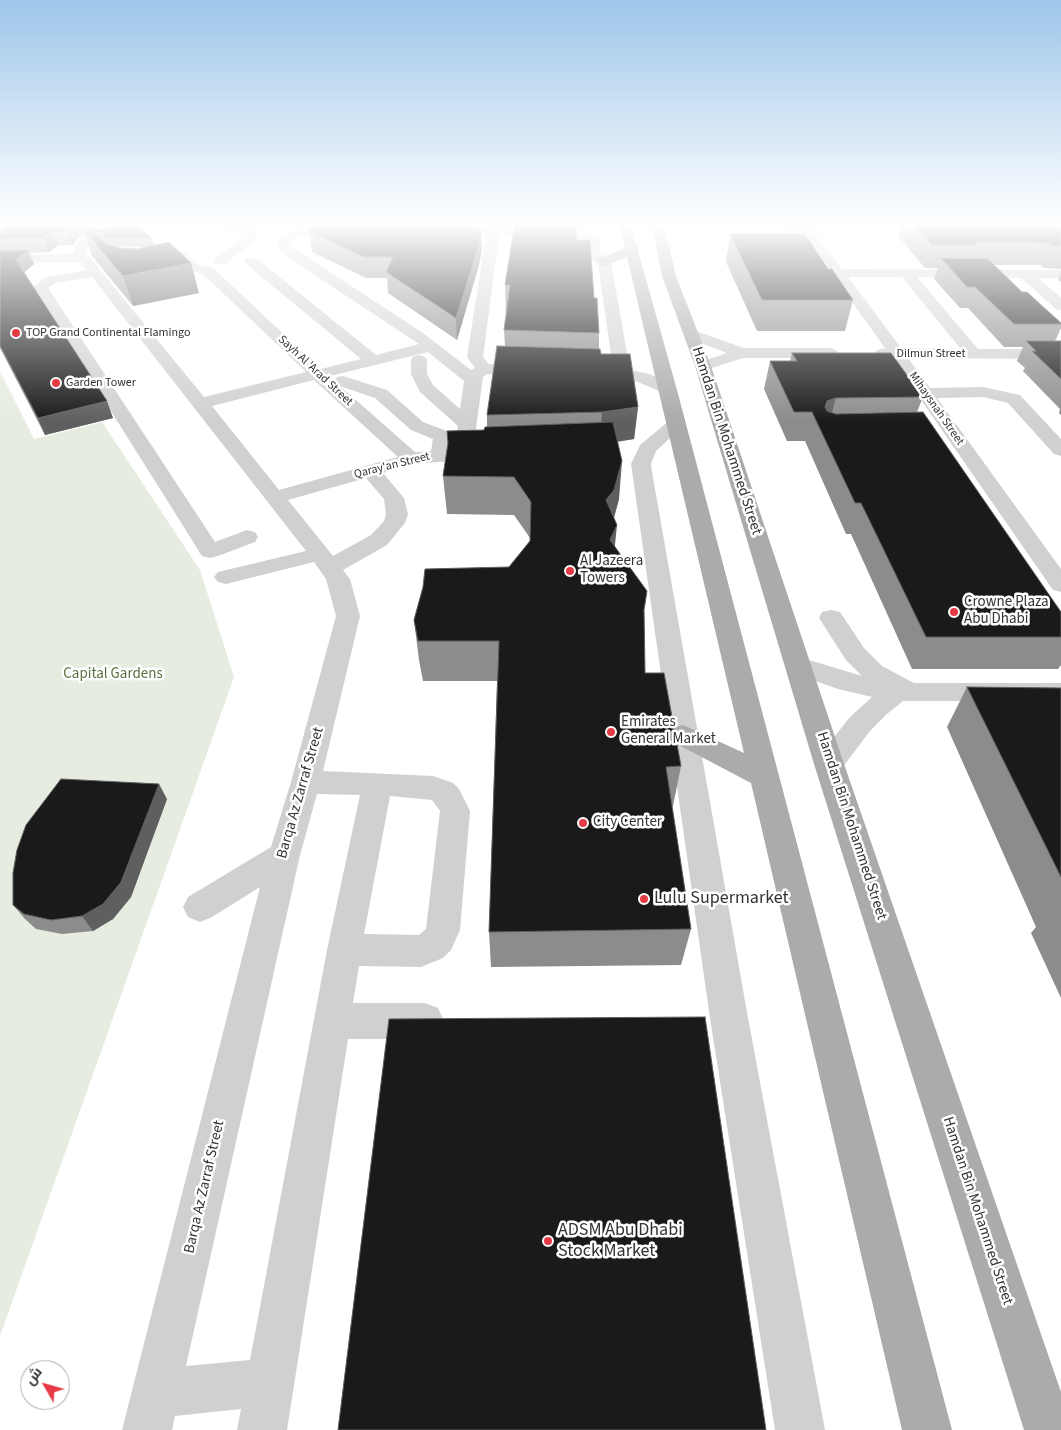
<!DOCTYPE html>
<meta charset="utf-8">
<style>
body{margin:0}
#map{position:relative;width:1061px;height:1430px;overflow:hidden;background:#fff;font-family:"Source Sans 3",Cairo,sans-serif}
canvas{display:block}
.north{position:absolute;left:20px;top:1360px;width:50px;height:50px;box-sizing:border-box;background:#fff;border:1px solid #adadad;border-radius:50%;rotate:308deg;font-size:14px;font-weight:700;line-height:20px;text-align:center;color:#333}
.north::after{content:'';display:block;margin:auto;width:18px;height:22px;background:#e63946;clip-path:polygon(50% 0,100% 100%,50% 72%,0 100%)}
</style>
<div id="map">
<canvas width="1061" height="1430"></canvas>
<div class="north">ش</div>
</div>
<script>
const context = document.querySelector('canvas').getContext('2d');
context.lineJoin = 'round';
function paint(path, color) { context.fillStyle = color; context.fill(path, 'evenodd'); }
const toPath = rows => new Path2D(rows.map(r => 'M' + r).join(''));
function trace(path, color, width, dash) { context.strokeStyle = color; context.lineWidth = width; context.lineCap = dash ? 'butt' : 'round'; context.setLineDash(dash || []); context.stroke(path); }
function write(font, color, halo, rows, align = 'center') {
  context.font = font + ' "Source Sans 3",sans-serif'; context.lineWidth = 5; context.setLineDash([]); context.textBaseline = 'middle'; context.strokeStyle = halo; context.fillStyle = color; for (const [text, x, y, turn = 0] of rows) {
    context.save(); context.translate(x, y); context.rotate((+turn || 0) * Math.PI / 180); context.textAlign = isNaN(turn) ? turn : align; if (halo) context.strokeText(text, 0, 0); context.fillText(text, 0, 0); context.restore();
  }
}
const green = toPath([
 [0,371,34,439,102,422,200,570,234,677,0,1336]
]);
const minor = toPath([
 [116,222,121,222,126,225,124,228,92,240,87,246,87,254,204,397,306,372,203,274,186,270,174,258,154,255,153,252,154,249,159,248,183,252,196,264,213,268,321,369,361,359,246,264,244,261,246,258,256,258,376,355,419,344,286,256,277,246,277,242,282,235,289,232,346,222,352,226,350,229,296,238,290,241,289,245,423,333,471,370,475,368,467,357,486,235,443,237,437,233,439,230,490,228,493,222,505,222,502,227,567,229,590,233,598,237,601,242,599,253,611,262,630,370,650,374,674,386,677,390,674,394,668,395,638,382,622,378,603,378,597,377,595,373,597,369,613,368,598,264,586,254,589,242,567,237,499,235,483,357,489,364,530,365,536,366,538,370,536,374,530,375,487,374,483,377,473,450,491,451,494,455,491,459,421,463,383,473,404,498,408,514,405,523,387,545,343,570,350,579,360,616,323,771,433,776,453,783,459,789,470,811,460,930,451,950,443,958,421,967,359,966,353,1003,425,1003,438,1008,444,1021,438,1034,425,1039,348,1039,287,1430,237,1430,241,1409,175,1416,172,1430,122,1430,260,887,212,917,200,922,188,917,183,907,188,897,271,847,291,782,336,616,326,579,314,562,226,584,218,582,214,577,218,572,306,551,92,277,55,283,48,288,215,542,247,530,255,532,258,537,255,542,218,556,210,558,202,556,33,287,46,277,86,270,81,262,0,263,0,255,75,254,75,246,84,234,116,222],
 [428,352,464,381,460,409,433,385,427,374,427,360,425,357,419,355,413,357,411,360,411,374,420,392,458,426,454,450,450,450,451,438,447,431,423,422,387,390,343,376,337,377,335,381,330,376,428,352],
 [314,380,398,457,279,490,212,406,314,380],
 [340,386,375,398,411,430,433,439,431,451,415,452,340,386],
 [366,478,384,499,386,514,384,521,371,535,333,556,288,500,366,478],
 [317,794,360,795,327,950,250,1360,186,1366,300,855,317,794],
 [390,796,432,800,440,811,426,929,419,935,364,934,390,796],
 [215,222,228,222,252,229,259,236,225,264,215,264,213,261,215,258,245,236,216,226,215,222],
 [778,222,790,222,814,232,842,269,1061,270,1061,278,1038,278,1061,298,1061,310,1056,309,1021,278,917,277,978,349,1061,349,1061,359,908,358,930,388,983,387,1020,395,1061,439,1061,456,1054,454,1008,403,983,397,937,398,1061,569,1061,592,1053,590,892,358,877,356,875,353,877,350,885,348,806,238,779,226,778,222],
 [848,277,902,277,961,349,901,348,848,277],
 [693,330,744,348,830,348,836,350,838,353,836,356,830,358,743,358,703,371,697,369,695,366,697,363,727,353,688,338,685,335,688,332,693,330],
 [675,420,681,421,684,425,656,451,651,464,652,472,748,1018,825,1430,775,1430,710,1018,631,464,640,445,669,421,675,420],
 [831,610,840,612,864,648,882,666,914,683,1061,683,1061,701,903,701,887,714,870,731,839,772,829,775,819,772,814,764,819,756,850,717,872,697,838,689,790,672,786,666,790,660,799,657,862,676,846,660,819,618,822,612,831,610]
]);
const major = toPath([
 [7,222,357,222,358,223,352,227,13,226,7,222],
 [507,222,944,222,946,224,940,228,664,226,676,276,711,366,844,764,1061,1392,1061,1430,1024,1430,814,764,695,366,662,276,652,226,631,226,637,246,639,249,638,251,677,390,952,1430,902,1430,751,783,673,742,669,735,673,728,683,725,744,753,627,257,604,266,597,262,599,259,625,248,619,226,513,226,507,222]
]);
const wall = toPath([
 [902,222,1061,222,1061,269,1044,268,1040,265,994,265,1022,292,1061,323,1061,328,1055,341,1061,341,1061,415,1059,413,1060,409,1023,371,1025,368,1017,361,1023,347,1004,347,968,308,960,308,934,279,938,268,925,268,898,236],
 [92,228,152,239,154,245,199,293,133,306,92,256,84,232,72,245,58,245,49,252,29,253,34,264,24,273,113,418,45,435,0,348,0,231,93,228],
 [111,246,148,247,137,249,121,248],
 [481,229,482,248,479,265,457,340,388,293,387,278,366,278,312,252,309,232],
 [730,234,828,269,853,300,845,331,757,331,726,262],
 [576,240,594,298,599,333,599,348,601,354,638,407,634,439,617,442,619,499,614,518,615,546,644,615,645,673,681,766,673,806,672,806,691,929,681,965,491,967,489,932,497,681,423,681,419,660,414,620,509,567,530,541,530,538,514,515,447,514,443,476,487,427,487,415,505,346,504,330,506,316,505,285],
 [1061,273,1061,282,1058,280],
 [792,353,923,397,917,412,1061,612,1061,665,1058,669,912,669,851,534,846,534,805,441,787,441,764,389,770,361,790,361],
 [967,687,1061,688,1061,998,1031,933,1036,927,947,727],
 [167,799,131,897,113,919,93,931,62,934,36,929,25,919,13,905]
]);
const shadedWall = toPath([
 [76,222,90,222,93,228,85,231,82,228,84,232,72,245,67,232],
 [478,222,479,240,481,229,482,248,479,265,457,340,456,318,477,229],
 [101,229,111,258,96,234],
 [53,232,58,245,49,252,43,238],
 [28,250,34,264,22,274,16,260],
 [191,263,199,293,133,306,123,276],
 [836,398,828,427,825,407,827,401],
 [107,401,113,418,45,435,38,418],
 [638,407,634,439,600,444,602,412],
 [622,461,619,499,611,528,606,500],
 [617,525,613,564,610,540],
 [159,784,167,799,131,897,113,919,93,931,82,916]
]);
const building = toPath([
 [13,222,76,222,67,232,53,232,43,238,0,239,0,231,13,222],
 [314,222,478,222,477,229,481,229,479,245,456,318,386,272,393,257,364,257,309,232,314,222],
 [515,222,577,222,576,240,590,240,594,298,597,298,599,333,504,330,510,285,505,285,515,222],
 [910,222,1061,222,1061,246,1053,246,1050,243,974,242,977,245,932,245,910,222],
 [116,225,138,225,152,239,104,238,102,230,116,225],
 [82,228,101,229,96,234,99,238,106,244,121,248,137,249,169,242,191,263,123,276,82,228],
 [730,234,805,234,828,269,832,269,853,300,762,300,730,234],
 [28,250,16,260,107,401,38,418,0,346,0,251,28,250],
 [941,258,988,259,1022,292,1027,292,1061,323,1061,324,1014,324,975,287,967,287,941,258],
 [1026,341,1061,341,1061,379,1032,351,1036,351,1026,341],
 [497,346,600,349,601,354,630,354,638,407,602,412,487,415,497,346],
 [792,353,891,353,923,397,836,398,827,401,825,407,827,411,836,414,923,412,1061,612,1061,637,926,637,861,503,855,503,812,412,794,412,770,361,797,361,792,353],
 [613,422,622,461,614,490,606,500,617,525,610,540,647,591,644,610,645,673,664,673,681,766,666,767,691,929,489,932,499,641,418,641,414,620,423,587,425,569,509,567,530,541,531,502,514,477,443,476,448,443,447,431,484,430,485,427,613,422],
 [967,687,1061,688,1061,877,967,687],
 [61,779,159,784,121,882,103,904,82,916,51,920,24,914,13,905,13,873,17,850,26,825,61,779],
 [705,1017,766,1430,338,1430,389,1019,705,1017]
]);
const markers = [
 [16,333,5,"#e63946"],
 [56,383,5,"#e63946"],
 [570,571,5,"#e63946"],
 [954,612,5,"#e63946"],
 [611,732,5,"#e63946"],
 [583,823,5,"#e63946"],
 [644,899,5,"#e63946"],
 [548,1241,5,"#e63946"]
];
const farPoinames = [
 ["TOP Grand Continental Flamingo",26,333],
 ["Garden Tower",66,383]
];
const farStreetnames = [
 ["Dilmun Street",931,354],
 ["Sayh Al 'Arad Street",315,371,43],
 ["Mihaysnah Street",936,409,55],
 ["Qaray'an Street",392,466,-14]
];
const streetNames = [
 ["Hamdan Bin Mohammed Street",726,441,72],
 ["Barqa Az Zarraf Street",301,793,-74],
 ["Hamdan Bin Mohammed Street",851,826,72],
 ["Barqa Az Zarraf Street",205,1187,-77],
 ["Hamdan Bin Mohammed Street",977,1211,72]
];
const poiNames = [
 ["Al Jazeera",580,562],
 ["Towers",580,579],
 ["Crowne Plaza",964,603],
 ["Abu Dhabi",964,620],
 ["Emirates",621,723],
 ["General Market",621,740],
 ["City Center",593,823]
];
const parkNames = [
 ["Capital Gardens",113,675]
];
const nearPoinames = [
 ["Lulu Supermarket",654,899],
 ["ADSM Abu Dhabi",558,1231],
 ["Stock Market",558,1252]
];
paint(green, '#e6ecdf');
paint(minor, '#d0d0d0');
paint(major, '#ababab');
paint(wall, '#8c8c8c');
paint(shadedWall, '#5f5f5f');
paint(building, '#1a1a1a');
trace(building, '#5f5f5f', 1);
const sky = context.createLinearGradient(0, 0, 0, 422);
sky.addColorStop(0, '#9ec6ea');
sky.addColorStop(0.53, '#fff');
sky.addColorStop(1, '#ffffff00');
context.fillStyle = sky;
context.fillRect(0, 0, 1061, 422);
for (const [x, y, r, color] of markers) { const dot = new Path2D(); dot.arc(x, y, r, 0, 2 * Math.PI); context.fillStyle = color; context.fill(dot); trace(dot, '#fff', 2); }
write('12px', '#333', '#fff', farPoinames, 'left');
write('12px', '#333', '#fff', farStreetnames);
write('15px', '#333', '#fff', streetNames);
write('15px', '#333', '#fff', poiNames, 'left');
write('15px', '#56703f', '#fff', parkNames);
write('18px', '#333', '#fff', nearPoinames, 'left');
</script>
